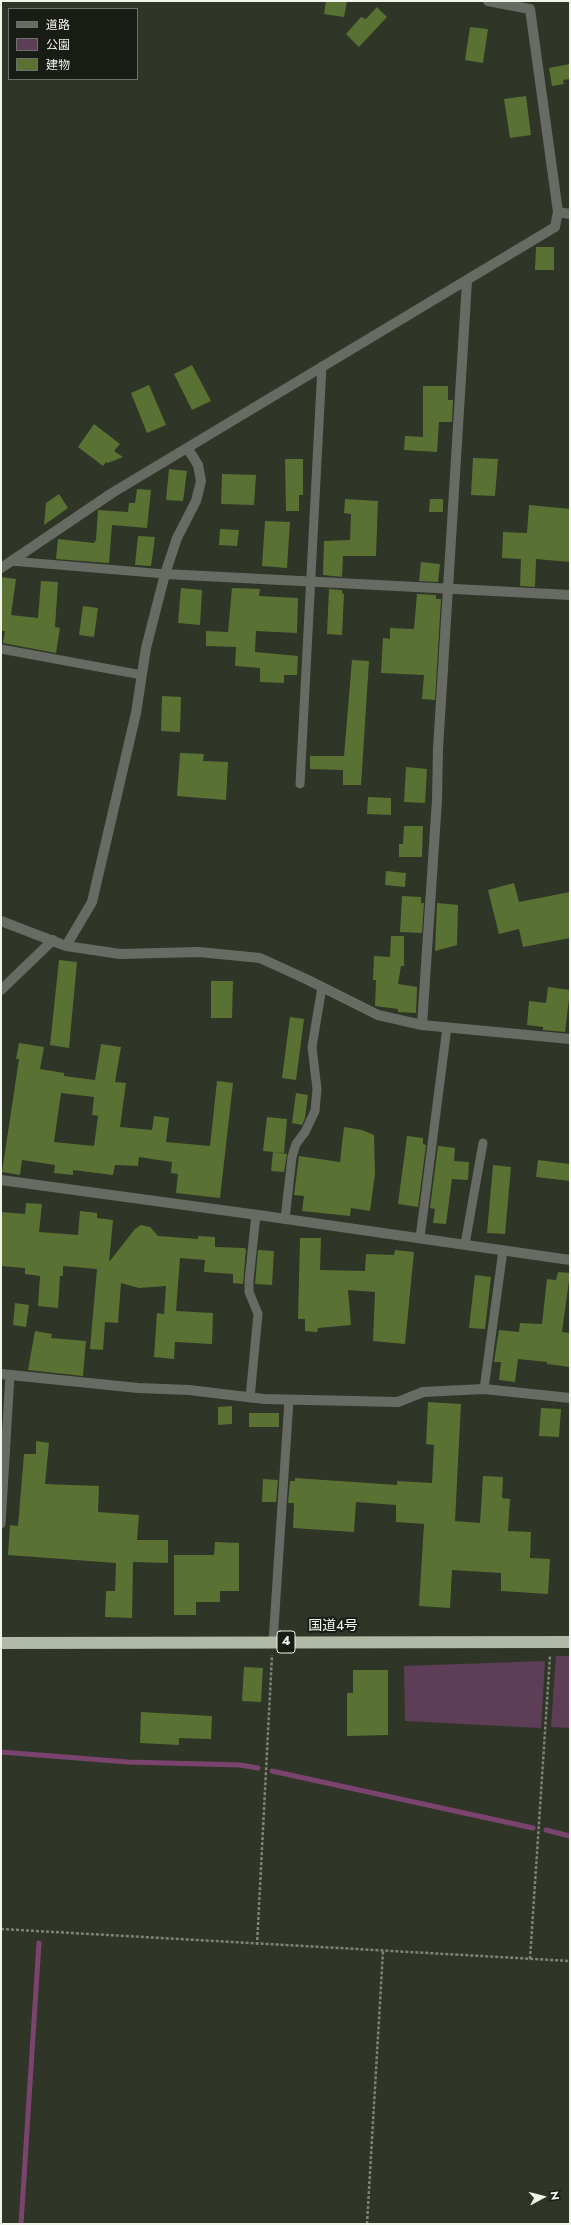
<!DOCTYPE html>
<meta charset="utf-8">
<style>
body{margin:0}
#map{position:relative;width:571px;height:2225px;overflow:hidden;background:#2f3527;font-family:Jost,"Noto Sans JP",sans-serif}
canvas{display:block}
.frame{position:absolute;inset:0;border:2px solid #f0f4eb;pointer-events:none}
.legend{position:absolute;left:8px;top:8px;width:130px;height:72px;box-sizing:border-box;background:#191b15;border:1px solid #6f726b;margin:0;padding:5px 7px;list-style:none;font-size:12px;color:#f0f4eb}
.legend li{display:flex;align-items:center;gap:8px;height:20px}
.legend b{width:20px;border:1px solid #6f726b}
.north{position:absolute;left:523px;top:2177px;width:40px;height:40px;-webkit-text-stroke:3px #191b15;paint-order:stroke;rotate:83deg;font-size:11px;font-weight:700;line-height:16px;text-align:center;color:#f0f4eb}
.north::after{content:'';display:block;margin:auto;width:14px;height:18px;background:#f0f4eb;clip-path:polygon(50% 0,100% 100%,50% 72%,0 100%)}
</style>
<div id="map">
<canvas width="571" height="2225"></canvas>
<div class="frame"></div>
<ul class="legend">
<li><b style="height:5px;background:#686b64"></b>道路</li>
<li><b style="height:11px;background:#5e3e57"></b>公園</li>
<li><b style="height:11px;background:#597233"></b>建物</li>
</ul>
<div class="north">N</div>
</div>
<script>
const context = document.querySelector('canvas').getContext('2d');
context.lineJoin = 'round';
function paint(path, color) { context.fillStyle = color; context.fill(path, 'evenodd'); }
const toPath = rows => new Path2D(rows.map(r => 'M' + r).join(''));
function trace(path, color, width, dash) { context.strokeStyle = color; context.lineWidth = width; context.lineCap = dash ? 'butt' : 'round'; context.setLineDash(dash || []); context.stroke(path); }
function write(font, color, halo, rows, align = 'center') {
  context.font = font + ' Jost,"Noto Sans JP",sans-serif'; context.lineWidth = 4; context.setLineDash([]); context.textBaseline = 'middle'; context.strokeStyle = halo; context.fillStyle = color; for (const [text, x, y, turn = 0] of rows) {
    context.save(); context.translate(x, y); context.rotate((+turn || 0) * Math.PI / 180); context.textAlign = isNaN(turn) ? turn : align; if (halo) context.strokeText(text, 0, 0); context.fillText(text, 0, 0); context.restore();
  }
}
const green = toPath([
 [556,1656,570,1656,570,1728,551,1727],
 [545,1661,541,1728,405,1721,404,1666]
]);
const stream = toPath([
 [1,1752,128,1762,240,1765,258,1768],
 [272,1771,533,1828],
 [546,1830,570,1836],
 [21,2224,39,1943]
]);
const building = toPath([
 [326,1,347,1,344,17,324,14],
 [377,7,387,17,359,47,346,34,361,17,366,19],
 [470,27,488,29,483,63,465,60],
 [570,64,570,79,563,80,564,84,552,86,549,68],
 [526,96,531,135,510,138,504,99],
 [536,247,554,247,554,270,535,270],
 [192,365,211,401,192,410,174,374],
 [149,385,166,425,147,433,131,393],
 [423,386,448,386,448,400,453,400,452,422,439,422,437,452,404,450,405,436,423,437],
 [94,424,120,444,114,451,123,457,108,463,106,462,103,466,78,447],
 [473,458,498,459,495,496,471,495],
 [285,459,303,459,303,495,299,495,299,511,286,511],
 [169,469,187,471,183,501,166,500],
 [222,474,256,475,254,505,221,504],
 [137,489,151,490,147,528,112,525,109,563,56,559,58,539,94,543,96,540,98,510,128,512,129,503,135,503],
 [59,494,68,508,44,525,46,503],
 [345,499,378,501,376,556,343,556,342,577,323,575,324,541,350,540,351,514,344,513],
 [430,499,443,499,443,512,429,512],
 [529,505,570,509,570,562,536,559,535,587,520,586,521,559,502,558,503,532,527,533],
 [265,521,290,522,287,568,262,566],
 [220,529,239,530,237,546,219,545],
 [138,536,155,537,151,566,135,565],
 [421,562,440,564,438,582,419,581],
 [1,577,16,579,11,615,38,618,41,581,58,582,55,627,60,628,56,653,3,643,5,631,1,631],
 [181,588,202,590,200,625,178,623],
 [232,588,260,589,259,596,298,598,297,633,256,631,255,652,298,656,297,675,284,675,284,683,260,682,260,668,235,666,236,647,206,646,206,631,228,632],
 [329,589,342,590,342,593,344,594,342,635,327,634],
 [417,594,436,595,436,599,441,599,435,700,422,699,424,675,381,673,383,638,390,639,390,628,414,629],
 [83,606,98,608,94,637,79,635],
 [352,660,369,661,361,785,343,785,343,770,310,769,310,756,344,756],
 [162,696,181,697,180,732,161,731],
 [180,753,204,754,203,761,228,762,226,800,177,796],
 [406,767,427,769,425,803,404,802],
 [368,797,391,798,391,815,367,814],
 [404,826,423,826,422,857,399,857,399,844,403,844],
 [386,871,406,873,405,887,385,885],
 [514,883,519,902,570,892,570,938,523,947,519,929,499,934,488,890],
 [402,896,421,897,421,903,424,903,422,933,400,932],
 [437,903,458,905,457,945,435,951],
 [391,936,404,936,404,966,401,966,398,984,417,987,416,1013,398,1012,398,1009,375,1006,376,980,373,980,374,956,390,957],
 [59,960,77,962,69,1048,50,1045],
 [211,981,233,981,232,1018,211,1018],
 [548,987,570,990,565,1032,543,1030,543,1027,527,1025,529,1001,546,1003],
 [290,1017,304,1019,296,1080,282,1078],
 [19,1043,44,1047,40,1069,64,1073,64,1076,95,1080,101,1044,121,1047,115,1082,126,1083,120,1127,152,1130,154,1116,169,1118,166,1142,210,1146,217,1081,233,1083,220,1198,176,1193,178,1174,171,1173,172,1162,139,1157,138,1166,115,1165,113,1175,73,1170,73,1175,54,1173,55,1165,22,1160,20,1175,2,1172,19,1059,16,1059],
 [61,1093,94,1097,92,1115,98,1116,94,1146,54,1142],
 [296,1093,308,1095,305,1118,302,1125,292,1123],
 [267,1117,287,1119,284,1153,263,1151],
 [344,1127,362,1130,374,1135,375,1174,370,1211,351,1208,350,1216,302,1211,304,1196,294,1195,299,1156,340,1162],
 [407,1136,423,1138,423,1144,426,1145,418,1207,398,1204],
 [438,1146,455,1148,454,1161,469,1162,468,1180,452,1179,446,1224,433,1223,435,1209,430,1208],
 [273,1152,287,1154,284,1172,271,1171],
 [538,1160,570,1164,570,1181,536,1177],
 [493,1165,511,1167,505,1234,487,1233],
 [26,1203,42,1204,39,1232,78,1235,80,1211,97,1213,97,1218,113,1220,109,1262,135,1229,141,1225,150,1227,158,1236,198,1239,198,1236,215,1237,215,1247,244,1248,246,1249,243,1284,233,1283,233,1274,204,1272,205,1260,180,1258,176,1311,213,1313,212,1344,175,1342,174,1359,154,1357,157,1313,164,1314,166,1286,139,1288,121,1283,118,1323,105,1322,103,1350,90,1349,97,1269,63,1266,63,1276,60,1276,58,1308,38,1306,40,1276,25,1274,25,1268,1,1266,1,1212,25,1214],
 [300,1238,321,1238,320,1270,365,1271,366,1254,394,1255,395,1250,414,1252,405,1344,373,1341,375,1292,348,1290,351,1325,318,1328,317,1332,305,1331,305,1319,298,1319],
 [258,1250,274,1251,272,1285,255,1284],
 [558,1272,570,1273,562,1332,570,1333,570,1367,547,1364,547,1362,518,1359,515,1382,499,1380,501,1362,494,1362,499,1330,519,1332,520,1323,542,1324,547,1279,556,1280],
 [475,1275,491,1277,485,1329,469,1328],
 [15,1303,29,1305,26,1327,13,1325],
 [35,1331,52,1334,51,1338,86,1341,83,1376,28,1370],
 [428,1402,461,1404,455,1521,480,1523,483,1476,503,1477,502,1498,510,1499,508,1531,531,1532,530,1558,550,1559,548,1594,501,1591,501,1573,452,1570,450,1608,419,1606,424,1524,396,1522,396,1505,356,1502,354,1532,293,1528,294,1503,288,1503,290,1481,295,1481,295,1478,397,1485,397,1481,432,1483,434,1445,426,1444],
 [232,1406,232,1424,218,1425,218,1407],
 [541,1408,561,1409,559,1437,539,1436],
 [249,1413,279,1413,279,1427,249,1427],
 [36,1441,49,1443,45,1484,99,1486,98,1512,139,1515,137,1540,168,1540,168,1563,133,1562,132,1618,105,1617,106,1591,115,1591,116,1563,8,1555,10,1525,18,1526,24,1454,36,1454],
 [263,1479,278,1480,276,1502,262,1502],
 [215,1542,239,1543,239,1591,220,1591,220,1602,196,1602,196,1615,174,1615,174,1555,214,1555],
 [244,1667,263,1668,261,1702,242,1701],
 [353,1670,388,1670,388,1735,347,1736,347,1693,353,1693],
 [141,1712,212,1716,211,1739,179,1738,179,1745,140,1743]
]);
const path = toPath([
 [1,1929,570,1961],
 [257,1945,272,1655],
 [530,1959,550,1656],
 [367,2224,383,1951]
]);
const lane = toPath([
 [11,561,165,574],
 [1,649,142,675],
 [300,784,322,366],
 [285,1219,292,1157,296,1144,305,1132,315,1111,317,1089,312,1047,322,987],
 [420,1238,447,1027],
 [465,1244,483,1143],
 [484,1389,503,1250],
 [250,1398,258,1314,249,1292,249,1280,256,1215],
 [1,1524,10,1375],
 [273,1642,289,1400]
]);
const street = toPath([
 [488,1,530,9,558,212,570,214],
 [1,568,112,493,555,227,558,212],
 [165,574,570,595],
 [1,921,66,946,120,954,199,952,260,958,306,979,378,1015,422,1025,570,1039],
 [66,946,92,902,136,713,146,648,165,574,177,538,196,501,201,481,198,465,188,449],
 [1,990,53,940],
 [422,1025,437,800,438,749,467,281],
 [1,1180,258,1215,570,1260],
 [1,1374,138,1388,189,1390,264,1399,398,1402,423,1392,484,1389,570,1398]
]);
const highway = toPath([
 [1,1643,570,1642]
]);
const shields = [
 [286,1642,18]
];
const shieldNames = [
 ["4",286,1642]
];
const streetNames = [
 ["国道4号",333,1627]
];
paint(green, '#5e3e57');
trace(stream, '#7b446f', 5);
paint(building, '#597233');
trace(path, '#7f8478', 2.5, [3, 2]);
trace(lane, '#686b64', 9);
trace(street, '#686b64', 10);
trace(highway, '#b1b9a7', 12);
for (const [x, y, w] of shields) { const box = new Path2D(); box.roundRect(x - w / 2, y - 11, w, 22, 3); context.fillStyle = '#191b15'; context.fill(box); trace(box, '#f0f4eb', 1); }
write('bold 13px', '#f0f4eb', null, shieldNames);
write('14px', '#f0f4eb', '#191b15', streetNames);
</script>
